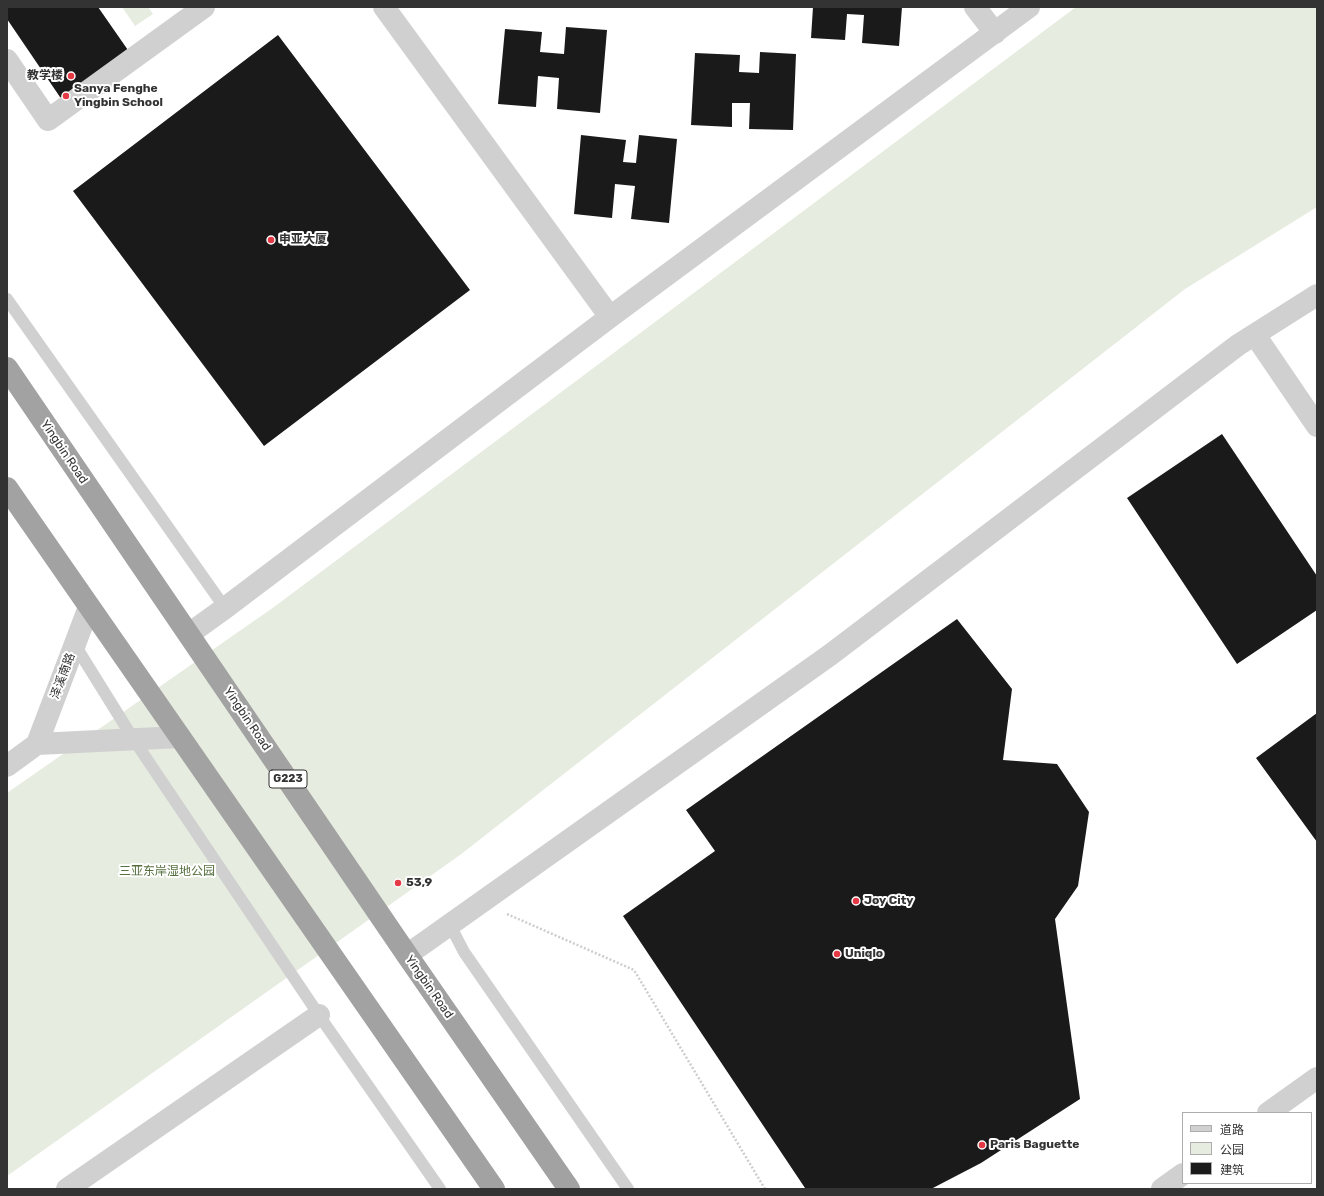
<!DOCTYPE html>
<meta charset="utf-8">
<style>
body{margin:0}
#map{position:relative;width:1324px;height:1196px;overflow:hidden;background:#fff;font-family:Rubik,"Noto Sans SC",sans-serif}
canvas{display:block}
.frame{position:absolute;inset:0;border:8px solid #333;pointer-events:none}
.legend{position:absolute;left:1182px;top:1112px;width:130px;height:72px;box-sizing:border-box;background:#fff;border:1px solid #adadad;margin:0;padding:5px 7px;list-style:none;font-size:12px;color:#333}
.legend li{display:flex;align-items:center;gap:8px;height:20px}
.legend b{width:20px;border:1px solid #adadad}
</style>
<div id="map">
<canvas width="1324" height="1196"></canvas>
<div class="frame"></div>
<ul class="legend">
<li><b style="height:5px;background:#d0d0d0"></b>道路</li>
<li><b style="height:11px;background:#e6ecdf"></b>公园</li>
<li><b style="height:11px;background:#1a1a1a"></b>建筑</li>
</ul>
</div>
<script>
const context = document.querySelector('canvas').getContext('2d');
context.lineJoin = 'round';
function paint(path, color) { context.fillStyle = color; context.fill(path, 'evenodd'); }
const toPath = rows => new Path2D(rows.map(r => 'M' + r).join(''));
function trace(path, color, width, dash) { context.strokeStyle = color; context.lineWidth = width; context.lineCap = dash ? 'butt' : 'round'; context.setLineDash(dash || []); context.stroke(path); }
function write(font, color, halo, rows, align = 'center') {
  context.font = font + ' Rubik,"Noto Sans SC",sans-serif'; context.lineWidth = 4; context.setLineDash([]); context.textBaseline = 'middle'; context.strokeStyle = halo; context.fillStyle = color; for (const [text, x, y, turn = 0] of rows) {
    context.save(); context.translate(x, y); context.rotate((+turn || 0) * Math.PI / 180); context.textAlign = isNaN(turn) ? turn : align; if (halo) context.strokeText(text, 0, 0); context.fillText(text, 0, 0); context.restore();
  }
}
const green = toPath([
 [122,7,148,7,153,14,135,26],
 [1076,7,1317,7,1317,207,1185,289,460,855,7,1176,7,793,274,607]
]);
const building = toPath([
 [7,7,98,7,130,53,62,100,7,19],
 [813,7,902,7,899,46,862,43,864,15,847,14,845,40,811,38],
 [566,27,607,30,600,113,557,109,559,78,538,76,536,107,498,104,505,29,542,32,540,52,564,54],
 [278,35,470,290,264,446,73,191],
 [760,52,796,54,793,130,749,129,750,103,732,103,732,127,691,125,695,53,740,55,739,72,759,73],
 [581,135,626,140,623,162,636,163,639,135,677,139,669,223,631,219,635,186,615,184,612,218,574,214],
 [1222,434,1317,576,1317,610,1237,664,1127,498],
 [957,619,1012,689,1003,760,1057,764,1089,812,1078,886,1055,919,1080,1099,981,1163,931,1189,805,1188,623,916,715,851,686,810],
 [1317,713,1317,842,1256,758]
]);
const path = toPath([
 [507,914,634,970,765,1189]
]);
const service = toPath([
 [7,299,225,608],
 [75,645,134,740,325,1024,440,1189],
 [450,925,464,952,628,1189]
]);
const minor = toPath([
 [384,7,610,317],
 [975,7,995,33],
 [7,60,48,120,204,7],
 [1255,335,1317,426],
 [189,634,225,608,610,317,1029,7],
 [407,955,830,655,1238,345,1317,295],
 [1268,1113,1317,1078],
 [67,1189,319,1015],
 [1162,1189,1183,1174]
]);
const tertiary = toPath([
 [89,607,37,744,180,737],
 [7,766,37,744]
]);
const trunk = toPath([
 [7,368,407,955,569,1189],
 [7,488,494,1189]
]);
const markers = [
 [71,76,4,"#e63946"],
 [66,96,4,"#e63946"],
 [271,240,4,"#e63946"],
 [398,883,4,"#e63946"],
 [856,901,4,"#e63946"],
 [837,954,4,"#e63946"],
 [982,1145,4,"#e63946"]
];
const shields = [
 [288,779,38]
];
const shieldNames = [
 ["G223",288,779]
];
const poiNames = [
 ["教学楼",63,76,"right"],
 ["Sanya Fenghe",74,89],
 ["Yingbin School",74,103],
 ["申亚大厦",279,240],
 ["53,9",406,883],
 ["Joy City",864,901],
 ["Uniqlo",845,954],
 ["Paris Baguette",990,1145]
];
const streetNames = [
 ["Yingbin Road",64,452,56],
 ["泽溪南路",63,676,-69],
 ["Yingbin Road",247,719,56],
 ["Yingbin Road",429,987,55]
];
const parkNames = [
 ["三亚东岸湿地公园",167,872]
];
paint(green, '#e6ecdf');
paint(building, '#1a1a1a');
trace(path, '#cdcdcd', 2.5, [2, 2]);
trace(service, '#d0d0d0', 12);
trace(minor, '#d0d0d0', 22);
trace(tertiary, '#d0d0d0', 22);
trace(trunk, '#a2a2a2', 22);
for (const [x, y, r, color] of markers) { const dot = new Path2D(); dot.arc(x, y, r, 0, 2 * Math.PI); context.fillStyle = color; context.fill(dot); trace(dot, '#fff', 1.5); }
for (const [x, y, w] of shields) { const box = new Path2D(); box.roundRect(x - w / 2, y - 9, w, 18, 3); context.fillStyle = '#fff'; context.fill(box); trace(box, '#333', 1); }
write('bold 11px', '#333', null, shieldNames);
write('bold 12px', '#333', '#fff', poiNames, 'left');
write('12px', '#333', '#fff', streetNames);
write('12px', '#56703f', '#fff', parkNames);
</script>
